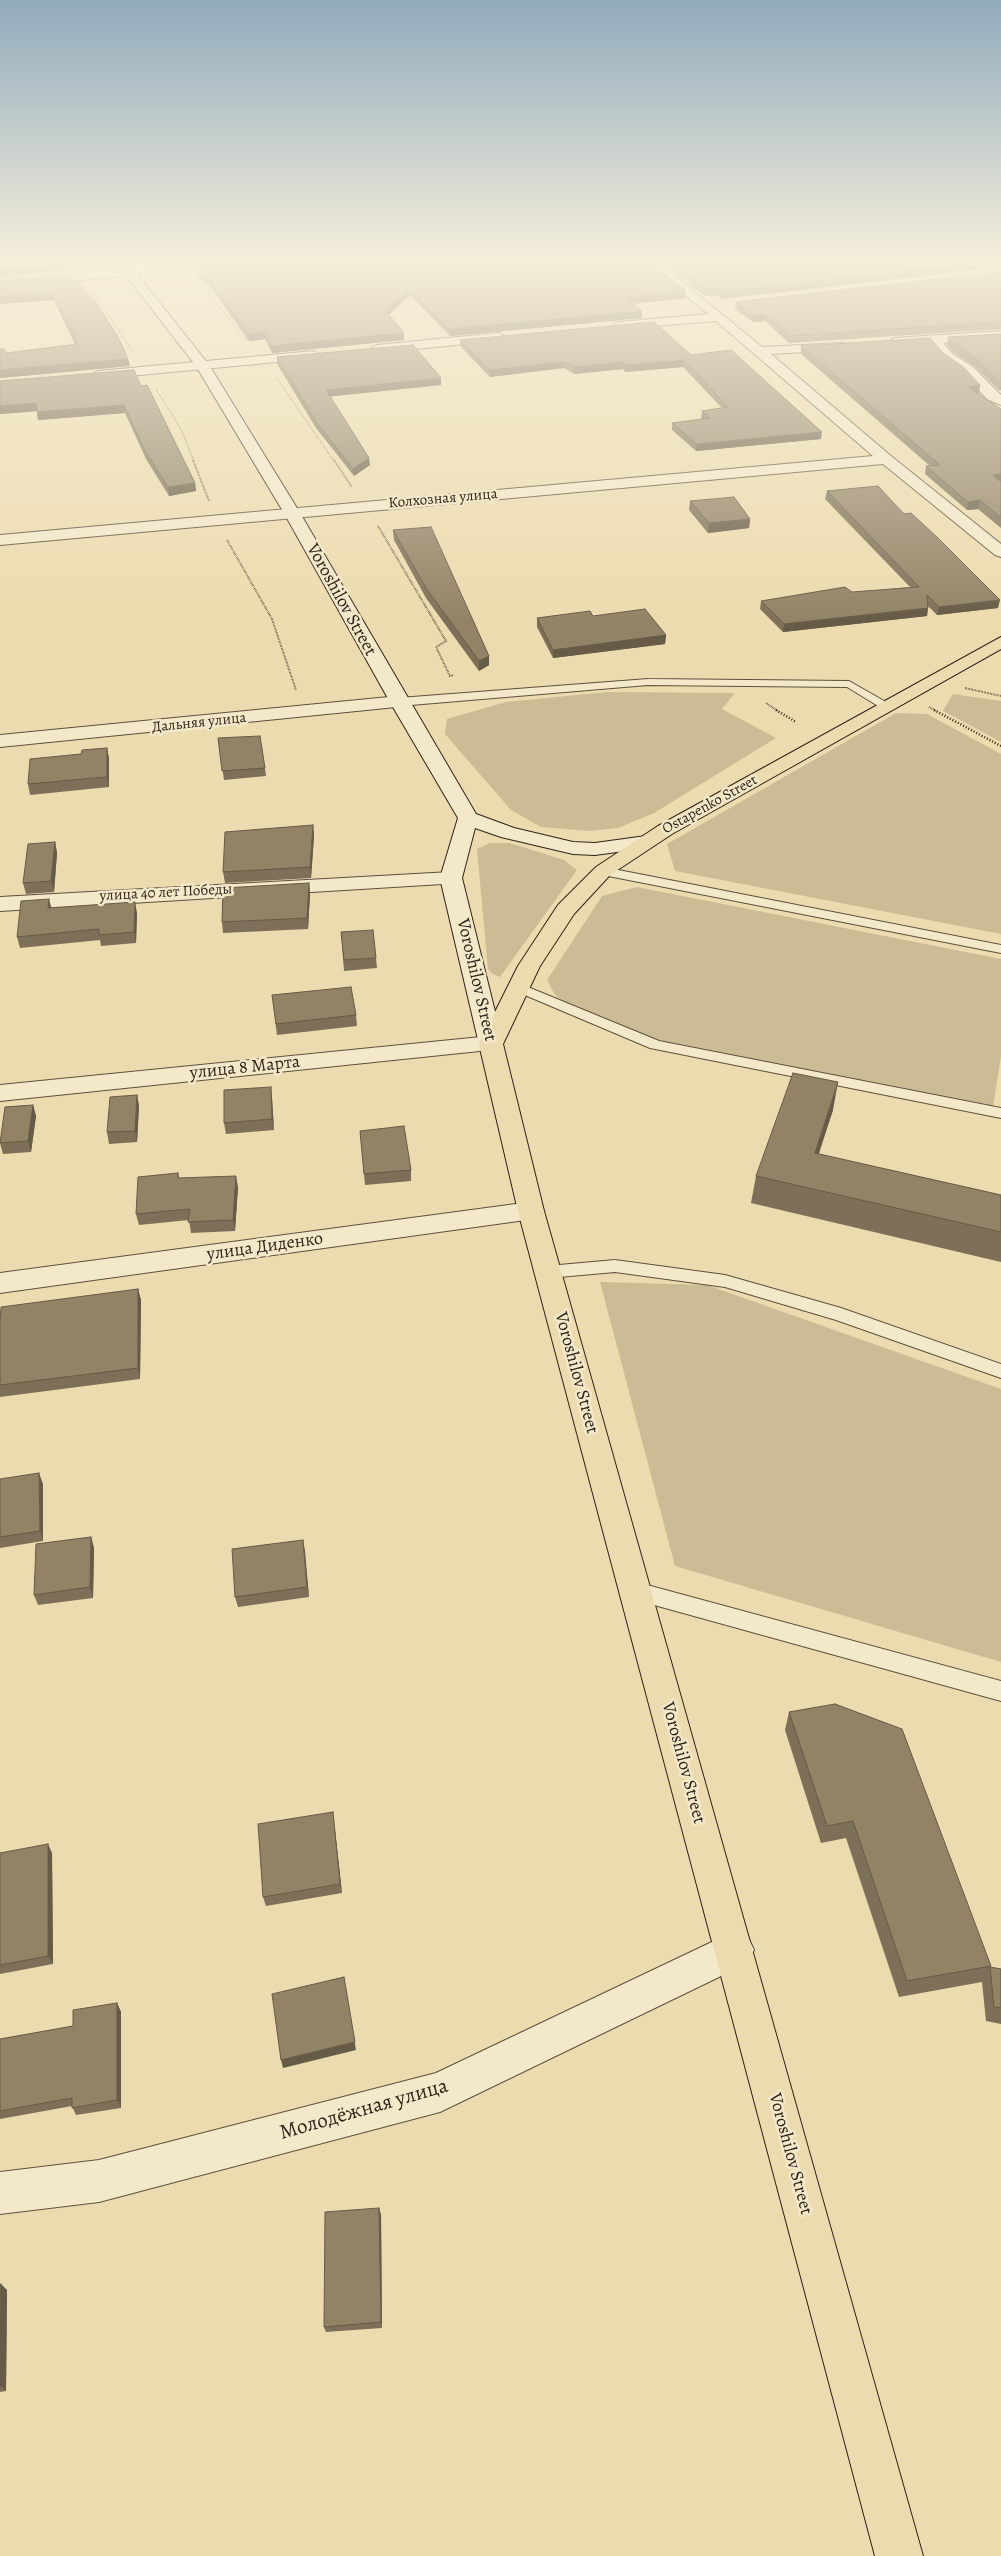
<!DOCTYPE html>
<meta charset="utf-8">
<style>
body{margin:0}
canvas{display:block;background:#ecdbae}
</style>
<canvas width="1001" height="2556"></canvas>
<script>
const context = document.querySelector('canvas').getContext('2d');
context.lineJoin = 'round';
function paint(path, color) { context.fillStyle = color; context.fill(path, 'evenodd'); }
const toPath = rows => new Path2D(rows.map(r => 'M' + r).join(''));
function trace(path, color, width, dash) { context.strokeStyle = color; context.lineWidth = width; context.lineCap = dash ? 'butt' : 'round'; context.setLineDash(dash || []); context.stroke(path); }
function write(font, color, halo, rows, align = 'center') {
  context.font = font + ' Alegreya,serif'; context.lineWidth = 5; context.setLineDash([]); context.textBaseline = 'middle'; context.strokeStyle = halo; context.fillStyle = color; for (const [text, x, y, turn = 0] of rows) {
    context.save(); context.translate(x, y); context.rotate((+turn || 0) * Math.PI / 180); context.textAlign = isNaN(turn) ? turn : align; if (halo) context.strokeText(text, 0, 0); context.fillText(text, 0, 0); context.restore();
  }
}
const green = toPath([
 [607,692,735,693,722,709,776,738,654,813,618,828,589,831,541,827,511,810,445,734,447,719,506,702],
 [953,694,1001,701,1001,742,943,711],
 [896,713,927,714,1001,754,1001,934,675,871,667,844],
 [490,843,510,843,564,860,577,870,500,977,493,974,488,969,477,849],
 [637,887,1001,959,1001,1056,993,1107,672,1045,570,1008,555,995,547,980,602,896],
 [600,1282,707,1285,1001,1389,1001,1662,675,1566]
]);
const pathFar2 = toPath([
 [202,286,247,341],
 [95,295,133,352],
 [276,377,334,461],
 [156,389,181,429,194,461]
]);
const pathFar1 = toPath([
 [193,460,209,501],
 [334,460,352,487],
 [378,526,446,641,436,647,450,676,454,675],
 [227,540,272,619,296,690],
 [965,688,1001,696],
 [766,703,778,711],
 [929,707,936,711]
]);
const path = toPath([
 [776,710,796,722],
 [934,710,1001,746]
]);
const lane = toPath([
 [648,679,849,681,893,706,887,710,883,709,847,687,648,685,399,706,393,702,399,698,648,679],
 [603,867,1001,945,1001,953,598,874,596,871,603,867],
 [518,983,659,1041,1001,1108,1001,1118,650,1048,513,990,511,987,513,984,518,983],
 [615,1260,725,1275,841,1308,1001,1364,1001,1378,836,1320,725,1287,615,1272,548,1278,542,1276,539,1272,542,1268,548,1266,615,1260],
 [636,1582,1001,1681,1001,1701,636,1600,629,1597,626,1591,629,1585,636,1582]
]);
const street = toPath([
 [193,263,247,263,241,267,0,286,0,278,193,263],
 [645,263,659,263,762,347,844,343,846,346,839,350,771,354,891,456,1001,544,1001,557,995,555,883,464,0,545,0,535,873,456,716,321,615,329,613,326,615,323,619,322,708,314,645,263],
 [1001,331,1001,339,943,343,953,354,973,367,1001,395,1001,405,987,399,963,373,943,360,930,344,894,346,888,342,894,338,1001,331],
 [499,333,505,337,504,340,377,353,370,349,377,345,499,333],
 [314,351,321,355,319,358,98,379,91,375,98,371,314,351],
 [399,696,406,698,408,702,406,706,0,747,0,735,399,696],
 [451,872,459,873,462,878,459,883,0,911,0,897,451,872],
 [491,1036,499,1039,503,1044,499,1049,0,1101,0,1085,491,1036],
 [531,1202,540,1204,544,1211,540,1218,0,1293,0,1273,531,1202],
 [735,1931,748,1937,754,1950,748,1963,440,2112,99,2202,0,2214,0,2172,99,2160,436,2073,735,1931]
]);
const secondary = toPath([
 [116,263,128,263,209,365,300,513,476,814,514,828,573,842,595,843,646,836,653,838,656,842,653,846,646,848,595,855,573,854,501,837,475,828,462,878,503,1044,499,1049,491,1052,483,1049,479,1044,440,878,458,818,390,702,284,513,196,366,116,263]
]);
const primary = toPath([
 [1001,637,1001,649,672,834,610,875,574,914,540,966,503,1044,544,1211,923,2556,875,2556,518,1211,479,1044,518,966,558,905,596,867,658,826,1001,637]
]);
const wall = toPath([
 [662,263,1001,263,1001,267,721,299,716,295,705,296],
 [195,266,686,291,686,298,633,304,642,318,450,336,410,295,389,315,404,333,404,340,272,353,265,339,249,341,208,284,204,284,196,272],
 [1001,272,1001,329,789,343,765,321,753,322,735,309,736,302],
 [70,275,128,359,130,366,0,378,0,349,6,353,75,345,54,300,0,304,0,280],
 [1001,334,1001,390,999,390,974,366,954,353,947,345,948,337],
 [460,340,691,355,821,439,696,451,672,430,672,423,702,419,701,418,702,411,722,408,683,367,625,372,623,369,574,374,564,368,490,377,461,347],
 [801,346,943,353,979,393,978,393,1001,409,1001,528,978,509,967,510,925,474,926,466,930,466,801,354],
 [277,357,441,385,330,396,370,465,354,476,316,428,277,364],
 [0,381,141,386,195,483,196,491,169,496,146,459,125,413,38,420,37,411,0,414],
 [827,491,904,514,998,608,937,615,928,606,927,616,783,632,760,609,761,601,910,587,825,499],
 [690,501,750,519,749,528,708,533,689,510],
 [393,530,489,665,479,671,426,598,394,540],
 [593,616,666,635,665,644,553,658,537,627,537,618],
 [218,738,265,768,266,776,224,780],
 [107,748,109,759,109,787,30,795,28,784,81,754],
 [313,825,314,836,311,878,225,883,223,872],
 [55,842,57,853,54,892,26,894,23,883],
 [309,883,310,894,308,929,223,933,222,922],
 [52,908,137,913,136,943,101,946,100,940,20,948,17,937],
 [341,932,376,958,377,968,344,971],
 [272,995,356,1015,357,1026,277,1035],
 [137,1095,139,1106,137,1142,109,1144,107,1132],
 [272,1098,274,1130,226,1134,224,1123],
 [33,1105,36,1116,31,1152,3,1154,0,1143],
 [833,1110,818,1154,1001,1195,1001,1262,751,1203,756,1176],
 [360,1131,411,1170,411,1181,365,1185],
 [178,1173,179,1178,238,1187,235,1231,191,1233,189,1220,139,1225,136,1214],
 [138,1289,141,1300,140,1379,0,1397,0,1321],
 [0,1479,43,1484,43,1541,0,1548],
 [91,1537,94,1548,93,1598,38,1605,34,1595],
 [303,1540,309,1597,238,1607,235,1597],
 [789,1712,990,1967,1001,1969,1001,2024,986,2021,982,1982,899,1997,846,1838,821,1843,785,1730],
 [333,1812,342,1893,266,1906,263,1897],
 [0,1853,52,1853,53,1964,0,1974],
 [117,2003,121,2012,121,2108,76,2115,72,2106,0,2119,0,2039,73,2026],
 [379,2208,381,2215,382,2328,326,2332,324,2327],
 [0,2285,7,2290,6,2391,0,2392]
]);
const shadedWall = toPath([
 [977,263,1001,263,1001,267,721,299,722,292],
 [62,264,64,271,0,276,0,269],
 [203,277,207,277,208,284,204,284],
 [717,288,716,295,705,296,705,289],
 [410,289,410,295,385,317,385,310],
 [686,291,686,298,626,304,626,298],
 [52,293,54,300,0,304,0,297],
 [642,311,642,318,450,336,450,329],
 [765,314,765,321,753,322,754,315],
 [264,332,265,339,249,341,248,334],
 [404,333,404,340,272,353,271,346],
 [128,359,130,366,0,378,0,370],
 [684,360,683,367,625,372,626,365],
 [564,362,564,368,490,377,490,370],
 [623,362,623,369,574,374,574,367],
 [441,378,441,385,326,397,326,390],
 [1001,383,1001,390,999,390],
 [980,385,979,393,966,394,968,387],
 [36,403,38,411,0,414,0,406],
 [124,405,125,413,38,420,37,412],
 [822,432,821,439,696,451,697,444],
 [369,458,370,465,354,476,353,469],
 [1001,474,1001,483,993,475],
 [195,483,196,491,169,496,168,487],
 [980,500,978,509,967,510,968,502],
 [750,519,749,528,708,533,709,523],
 [1000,600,998,608,937,615,939,607],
 [928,608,927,616,783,632,784,624],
 [666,635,665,644,553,658,553,650],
 [489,656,489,665,479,671,479,661],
 [107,748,109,759,109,787,107,777],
 [313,825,314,836,311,878,310,867],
 [55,842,57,853,54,892,51,881],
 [309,883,310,894,308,929,307,918],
 [49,899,52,910,48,908],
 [135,902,137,913,136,943,134,932],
 [838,1082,833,1110,810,1181,815,1153],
 [271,1087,272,1098,274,1130,272,1119],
 [137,1095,139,1106,137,1142,135,1131],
 [33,1105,36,1116,31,1152,28,1141],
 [236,1176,238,1187,235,1231,233,1220],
 [138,1289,141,1300,140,1379,138,1368],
 [39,1473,43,1484,43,1541,40,1531],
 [91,1537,94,1548,93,1598,90,1587],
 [303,1540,305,1551,309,1597,307,1587],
 [333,1812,334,1822,342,1893,340,1884],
 [48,1844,52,1853,53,1964,48,1956],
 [344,1977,356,2050,283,2068,281,2060],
 [117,2003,121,2012,121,2108,117,2100],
 [379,2208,381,2215,382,2328,381,2322],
 [1,2284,7,2290,6,2391,0,2386]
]);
const building = toPath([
 [0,263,62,263,62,264,0,269,0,263],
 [226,263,651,263,686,291,626,298,642,311,450,329,410,289,385,310,404,333,271,346,264,332,248,334,207,277,203,277,195,266,226,263],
 [671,263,977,263,722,292,717,288,705,289,671,263],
 [1001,272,1001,322,790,336,765,314,754,315,736,302,1001,272],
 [70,275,96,302,118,337,128,359,0,370,0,349,4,349,6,353,78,344,52,293,0,297,0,280,70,275],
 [654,322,691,355,731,350,822,432,697,444,672,423,710,418,702,411,728,407,684,360,626,365,623,362,574,367,564,362,490,370,460,340,654,322],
 [1001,334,1001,383,976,358,956,345,948,337,1001,334],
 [930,338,943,353,963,367,980,385,968,387,1001,409,1001,474,993,475,1001,482,1001,518,980,500,968,502,926,466,940,465,801,346,930,338],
 [413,345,441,378,326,390,369,458,353,469,316,421,277,357,413,345],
 [134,370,141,386,147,385,195,483,168,487,145,451,124,405,37,412,36,403,0,406,0,381,134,370],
 [878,486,904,514,911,513,939,539,1000,600,939,607,927,595,928,608,784,624,761,601,845,587,852,592,919,587,827,491,878,486],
 [734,497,750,519,709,523,690,501,734,497],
 [431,527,489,656,479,661,426,588,393,530,431,527],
 [645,609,666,635,553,650,537,618,590,611,593,616,645,609],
 [260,736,265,768,222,771,218,738,260,736],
 [107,748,107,777,28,784,30,759,81,754,82,750,107,748],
 [313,825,310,867,223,872,225,832,313,825],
 [55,842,51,881,23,883,28,844,55,842],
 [309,883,307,918,222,922,223,888,309,883],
 [49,899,48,908,135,902,134,932,99,935,99,929,17,937,21,901,49,899],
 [373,930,376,958,344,960,341,932,373,930],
 [351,987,356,1015,276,1024,272,995,351,987],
 [793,1073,838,1082,815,1153,1001,1195,1001,1232,756,1176,793,1073],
 [271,1087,272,1119,224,1123,224,1090,271,1087],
 [137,1095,135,1131,107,1132,110,1097,137,1095],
 [33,1105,28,1141,0,1143,5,1107,33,1105],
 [404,1126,411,1170,364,1174,360,1131,404,1126],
 [178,1173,178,1178,236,1176,233,1220,188,1222,190,1209,136,1214,138,1177,178,1173],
 [138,1289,138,1368,0,1385,0,1321,1,1307,138,1289],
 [39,1473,40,1531,0,1537,0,1479,39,1473],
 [91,1537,90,1587,34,1595,36,1544,91,1537],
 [303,1540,307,1587,235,1597,232,1549,303,1540],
 [835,1704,902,1729,991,1966,907,1981,853,1821,827,1826,789,1712,835,1704],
 [333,1812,340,1884,263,1897,258,1824,333,1812],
 [48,1844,48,1956,0,1965,0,1853,48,1844],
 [990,1967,1001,1969,1001,2008,994,2007,990,1967],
 [344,1977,355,2042,281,2060,272,1994,344,1977],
 [117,2003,117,2100,72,2108,72,2098,0,2111,0,2039,73,2026,73,2010,117,2003],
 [379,2208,381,2322,324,2327,325,2212,379,2208],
 [1,2284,0,2375,0,2285,1,2284]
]);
const farStreetnames = [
 ["Колхозная улица",443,499,-5],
 ["Дальняя улица",199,723,-6],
 ["Ostapenko Street",710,805,-29],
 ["улица 40 лет Победы",166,893,-3]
];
const streetNames = [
 ["Voroshilov Street",341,600,61],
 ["Voroshilov Street",476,980,77],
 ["улица 8 Марта",245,1068,-6],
 ["улица Диденко",265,1247,-8],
 ["Voroshilov Street",576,1373,75],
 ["Voroshilov Street",683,1763,75],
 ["Voroshilov Street",790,2154,75]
];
const nearStreetnames = [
 ["Молодёжная улица",364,2110,-16]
];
paint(green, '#ccbc95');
trace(lane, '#5f503e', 2);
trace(street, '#5f503e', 2);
trace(secondary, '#302219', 2);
trace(primary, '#302219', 2);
trace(pathFar2, '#302219', 1, [0.5, 1]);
trace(pathFar1, '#302219', 2, [0.5, 1]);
trace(path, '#302219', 2.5, [1, 2]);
paint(lane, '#f3e8ca');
paint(street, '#f3e8ca');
paint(secondary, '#f3e8ca');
paint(primary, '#ecdbae');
paint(wall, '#7e7058');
paint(shadedWall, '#665b47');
paint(building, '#928266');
trace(building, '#665b47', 1);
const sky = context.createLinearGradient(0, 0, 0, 621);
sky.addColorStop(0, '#90aabc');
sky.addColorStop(0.42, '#f6efdb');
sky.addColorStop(1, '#f6efdb00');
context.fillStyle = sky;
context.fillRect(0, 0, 1001, 621);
write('15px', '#302219', '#f3e8ca', farStreetnames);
write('18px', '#302219', '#f3e8ca', streetNames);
write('21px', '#302219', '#f3e8ca', nearStreetnames);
</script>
